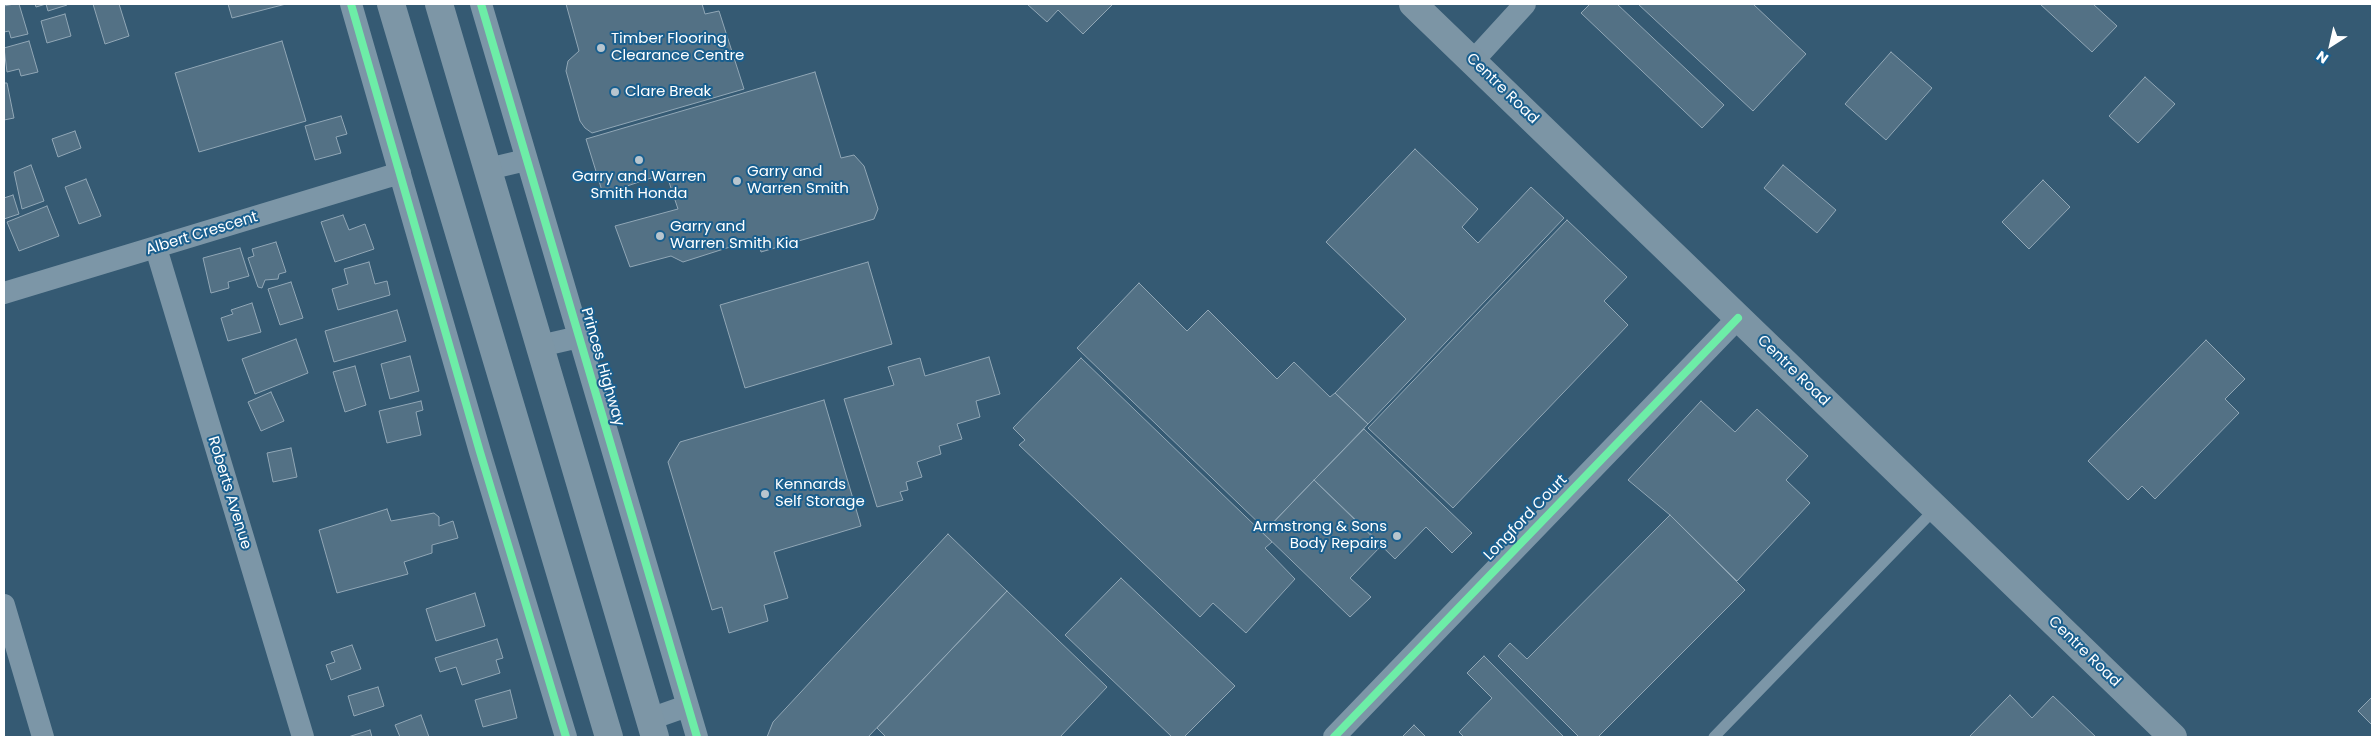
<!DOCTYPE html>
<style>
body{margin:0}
#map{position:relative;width:2376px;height:741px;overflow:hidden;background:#355a73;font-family:Poppins,sans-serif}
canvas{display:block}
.frame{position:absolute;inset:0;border:5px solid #fff;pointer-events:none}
.north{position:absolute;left:2306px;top:20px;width:50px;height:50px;-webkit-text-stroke:4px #1a5f8e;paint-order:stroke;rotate:215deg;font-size:14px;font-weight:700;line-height:20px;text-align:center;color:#fff}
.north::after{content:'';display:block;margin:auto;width:18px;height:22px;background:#fff;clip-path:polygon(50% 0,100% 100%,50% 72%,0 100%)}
</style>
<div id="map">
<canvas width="2376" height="741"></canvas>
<div class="frame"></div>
<div class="north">N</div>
</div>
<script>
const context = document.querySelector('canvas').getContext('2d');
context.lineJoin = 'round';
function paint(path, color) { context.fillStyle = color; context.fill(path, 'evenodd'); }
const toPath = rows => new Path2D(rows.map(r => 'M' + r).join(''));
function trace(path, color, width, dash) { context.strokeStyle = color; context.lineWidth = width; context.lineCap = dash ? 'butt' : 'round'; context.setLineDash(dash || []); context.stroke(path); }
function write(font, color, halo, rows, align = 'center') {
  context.font = font + ' Poppins,sans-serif'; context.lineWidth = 4; context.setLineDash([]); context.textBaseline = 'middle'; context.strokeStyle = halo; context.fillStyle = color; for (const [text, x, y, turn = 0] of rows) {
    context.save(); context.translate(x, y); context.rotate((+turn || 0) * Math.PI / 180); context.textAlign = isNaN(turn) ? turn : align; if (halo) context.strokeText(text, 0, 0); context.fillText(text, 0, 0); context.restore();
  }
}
const building = toPath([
 [14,4,19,4,28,34,11,38,9,31,4,32,4,6,14,4],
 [35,4,66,4,67,5,48,11,46,4,36,7,35,4],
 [93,4,119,4,129,36,105,44,93,4],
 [228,4,286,4,232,18,228,4],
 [566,4,702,4,705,14,719,11,744,89,592,133,585,128,580,121,566,71,568,61,579,51,566,4],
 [1027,4,1113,4,1083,34,1058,10,1047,22,1027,4],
 [1590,4,1617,4,1724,105,1702,128,1581,13,1590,4],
 [1638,4,1753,4,1806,54,1753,111,1638,4],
 [2040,4,2093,4,2117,26,2092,52,2040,4],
 [65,14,71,36,47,43,41,21,65,14],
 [29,41,38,72,21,76,19,69,7,72,4,48,29,41],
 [282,41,306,121,199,152,175,73,282,41],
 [1891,52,1932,88,1886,140,1845,104,1891,52],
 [815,72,841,158,854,155,864,166,878,209,874,219,761,252,758,238,683,262,671,256,630,267,615,226,678,209,666,173,603,194,586,139,815,72],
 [2145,77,2175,104,2138,143,2109,116,2145,77],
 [4,83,7,83,14,118,4,120,4,83],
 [341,116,347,134,336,137,341,153,315,160,305,126,341,116],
 [75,131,81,148,58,157,52,139,75,131],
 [1415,149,1478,209,1462,227,1478,243,1531,187,1564,218,1368,424,1335,393,1406,319,1326,242,1415,149],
 [31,165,44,201,22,209,14,172,31,165],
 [1783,165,1836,210,1817,233,1764,188,1783,165],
 [86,179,101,216,79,224,65,187,86,179],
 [2043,180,2070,207,2029,249,2002,222,2043,180],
 [13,195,19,214,4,219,4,198,13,195],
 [47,206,59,236,19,251,7,222,47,206],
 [343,215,349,230,365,224,374,249,335,262,321,222,343,215],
 [1567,220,1627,277,1604,301,1628,325,1453,508,1368,428,1567,220],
 [276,242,286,272,279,274,278,279,265,280,262,288,258,287,248,258,254,256,252,249,276,242],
 [240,248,249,276,228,282,229,288,211,293,203,258,240,248],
 [369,262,375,284,387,281,390,295,338,310,332,289,348,284,344,269,369,262],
 [868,262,892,344,745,388,720,305,868,262],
 [291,282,303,318,280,325,268,289,291,282],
 [1139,283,1187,331,1208,310,1277,379,1294,362,1330,397,1335,393,1368,424,1266,530,1077,348,1139,283],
 [252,303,261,332,228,341,221,318,233,314,231,310,252,303],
 [397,310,406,341,334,362,325,331,397,310],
 [296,339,308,373,255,394,242,359,296,339],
 [2206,340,2245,379,2225,399,2239,413,2155,499,2142,486,2128,500,2088,461,2206,340],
 [410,356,419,391,390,399,381,364,410,356],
 [989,357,1000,394,976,401,980,417,957,424,962,439,939,446,941,454,917,462,922,477,906,482,908,490,900,492,903,500,877,507,844,399,894,385,888,367,920,358,925,376,989,357],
 [1081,358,1272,542,1265,548,1295,579,1246,633,1213,603,1200,617,1019,445,1025,440,1013,428,1081,358],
 [355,366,366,405,345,412,333,372,355,366],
 [271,392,284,421,261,431,248,402,271,392],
 [824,400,861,526,774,552,788,598,764,605,768,621,729,633,722,607,712,610,668,462,680,442,824,400],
 [421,401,423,410,416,412,421,435,387,443,379,411,421,401],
 [1701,401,1735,432,1757,409,1808,456,1786,480,1810,503,1737,581,1670,515,1628,480,1701,401],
 [1364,429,1472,533,1452,553,1426,527,1395,559,1314,480,1364,429],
 [291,448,297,477,273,482,267,453,291,448],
 [1314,480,1382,545,1350,578,1371,597,1350,617,1263,533,1314,480],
 [387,509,391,521,434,513,439,517,439,526,453,521,458,538,432,545,432,553,404,562,408,574,337,593,319,530,387,509],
 [1670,515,1745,590,1598,737,1579,737,1498,656,1510,643,1527,659,1670,515],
 [948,534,1007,591,868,737,767,737,773,722,948,534],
 [1121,578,1235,686,1184,737,1172,737,1065,635,1121,578],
 [1007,591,1107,687,1060,737,886,737,877,728,1007,591],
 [475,593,485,626,436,641,426,609,475,593],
 [497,639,503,658,496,660,500,673,462,685,456,667,440,672,435,658,497,639],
 [352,645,361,669,331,680,326,665,335,662,331,652,352,645],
 [1484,656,1564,737,1464,737,1459,732,1492,698,1467,673,1484,656],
 [378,687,384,706,354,716,348,696,378,687],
 [510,690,517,718,483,727,475,700,510,690],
 [2010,695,2032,718,2053,696,2096,737,1969,737,2010,695],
 [2372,697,2372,725,2358,711,2372,697],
 [421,715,429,737,400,737,395,725,421,715],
 [1414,725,1426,737,1402,737,1414,725],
 [370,730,372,737,348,737,370,730]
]);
const lane = toPath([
 [1714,737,1936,508]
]);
const street = toPath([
 [351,4,480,452,566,737],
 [481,4,697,737],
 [1473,61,1525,4],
 [488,169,526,160],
 [156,248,303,737],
 [4,293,400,173],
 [540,346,579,337],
 [4,605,43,737],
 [650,719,687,706],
 [1334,737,1738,318]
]);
const primary = toPath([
 [1413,4,2173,737]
]);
const highway = toPath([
 [391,4,609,737],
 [439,4,655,737]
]);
const cycleway = toPath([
 [351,4,480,452,566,737],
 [481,4,697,737],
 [1334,737,1738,318]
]);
const markers = [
 [601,48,5,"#b8c5ce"],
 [615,92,5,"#b8c5ce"],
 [639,160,5,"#b8c5ce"],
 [737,181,5,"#b8c5ce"],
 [660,236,5,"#b8c5ce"],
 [765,494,5,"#b8c5ce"],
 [1397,536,5,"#b8c5ce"]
];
const poiNames = [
 ["Timber Flooring",611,39],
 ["Clearance Centre",611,56],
 ["Clare Break",625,92],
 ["Garry and",747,172],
 ["Warren Smith",747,189],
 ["Garry and Warren",639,177,"center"],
 ["Smith Honda",639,194,"center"],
 ["Garry and",670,227],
 ["Warren Smith Kia",670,244],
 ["Kennards",775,485],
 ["Self Storage",775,502],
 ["Armstrong & Sons",1387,527,"right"],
 ["Body Repairs",1387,544,"right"]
];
const streetNames = [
 ["Centre Road",1502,89,44],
 ["Albert Crescent",202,234,-17],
 ["Princes Highway",602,367,74],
 ["Centre Road",1793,371,44],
 ["Roberts Avenue",229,493,73],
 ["Longford Court",1526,518,-46],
 ["Centre Road",2084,652,44]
];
paint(building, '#537185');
trace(building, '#91a7b6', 1);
trace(lane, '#7c96a7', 11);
trace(street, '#7c96a7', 22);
trace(primary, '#7c95a5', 28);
trace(highway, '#7d96a6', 28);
trace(cycleway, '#6deda7', 8);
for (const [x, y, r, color] of markers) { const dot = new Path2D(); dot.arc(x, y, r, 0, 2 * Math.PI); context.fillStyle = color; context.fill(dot); trace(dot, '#1a5f8e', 2); }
write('15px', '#fff', '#1a5f8e', poiNames, 'left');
write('15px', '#fff', '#1a5f8e', streetNames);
</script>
